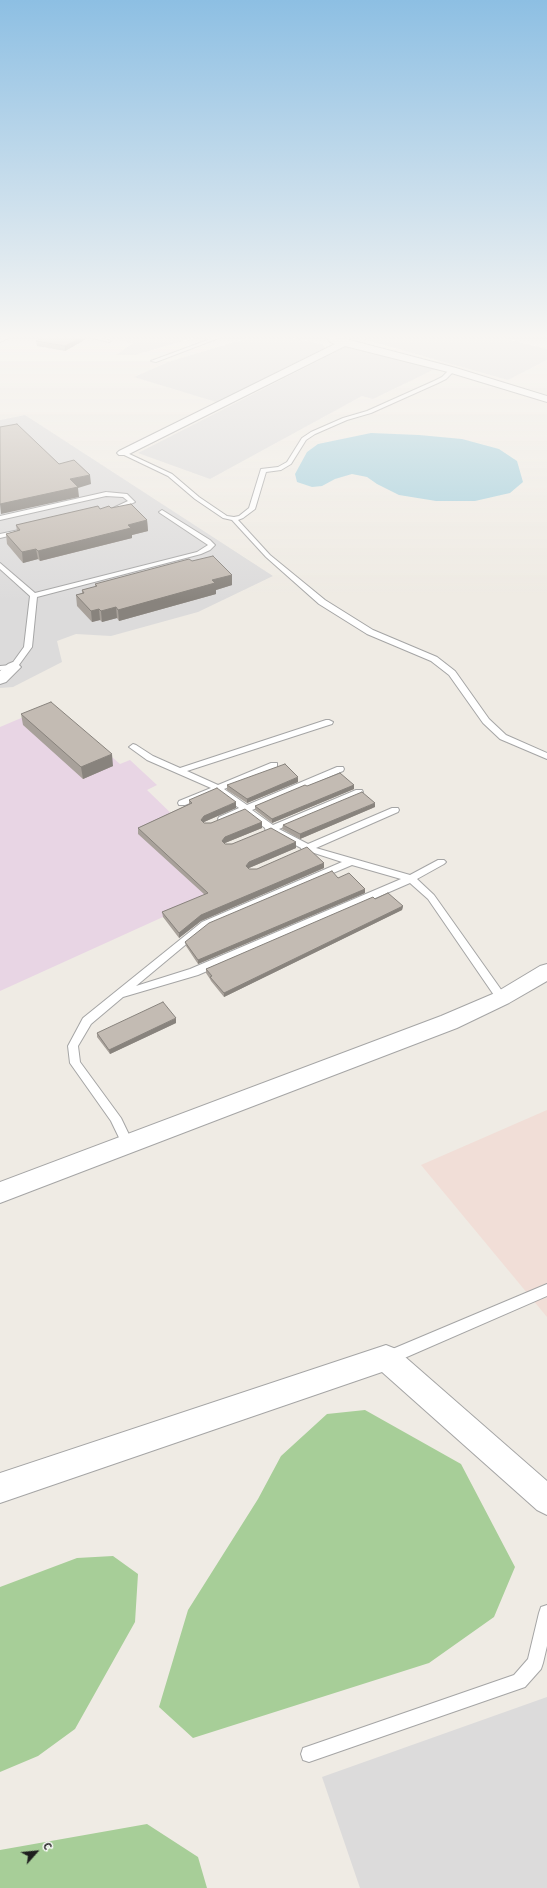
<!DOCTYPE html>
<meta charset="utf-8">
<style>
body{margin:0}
#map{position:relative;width:547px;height:1888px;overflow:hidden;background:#efebe4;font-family:"Source Sans 3",sans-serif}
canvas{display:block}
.north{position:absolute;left:16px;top:1832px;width:40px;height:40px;-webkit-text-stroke:3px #fff;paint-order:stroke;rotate:63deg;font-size:11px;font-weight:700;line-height:16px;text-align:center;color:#1e1e1e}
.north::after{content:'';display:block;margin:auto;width:14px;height:18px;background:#1e1e1e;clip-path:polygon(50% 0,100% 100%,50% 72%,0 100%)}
</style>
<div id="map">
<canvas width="547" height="1888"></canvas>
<div class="north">С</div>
</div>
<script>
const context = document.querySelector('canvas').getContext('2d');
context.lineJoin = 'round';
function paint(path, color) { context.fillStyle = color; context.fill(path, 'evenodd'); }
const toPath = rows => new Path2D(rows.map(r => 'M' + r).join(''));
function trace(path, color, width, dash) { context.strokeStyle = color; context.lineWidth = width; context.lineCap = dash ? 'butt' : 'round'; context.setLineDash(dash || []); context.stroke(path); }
const residential = toPath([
 [107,338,193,338,135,355,116,355,133,343],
 [248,338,291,338,322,344,325,348,216,402,134,377,168,362],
 [359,338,502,338,547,349,547,360,508,380],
 [347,346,435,369,373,399,362,396,210,479,138,453],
 [25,415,273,576,198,612,111,636,76,634,57,641,62,662,13,687,0,688,0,420],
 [547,1697,547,1888,360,1888,322,1777]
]);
const industrial = toPath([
 [52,705,120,764,130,760,157,785,147,790,244,884,163,917,0,991,0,727]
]);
const military = toPath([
 [547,1110,547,1317,421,1165]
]);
const forest = toPath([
 [365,1410,461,1464,515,1567,494,1617,429,1663,193,1738,159,1707,188,1610,258,1499,281,1456,327,1414],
 [113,1556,138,1574,135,1622,75,1729,38,1756,0,1772,0,1587,77,1558],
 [147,1824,198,1857,207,1888,0,1888,0,1850]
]);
const water = toPath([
 [371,433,419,435,462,439,499,449,517,461,523,482,510,493,475,501,436,501,399,495,377,484,367,477,352,474,335,479,322,486,312,487,297,482,295,474,307,452,318,444]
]);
const lane = toPath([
 [2,338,8,338,0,342,0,339,2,338],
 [92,338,101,338,111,341,109,342,92,338],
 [213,338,219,338,156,362,151,361,213,338],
 [450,369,455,370,446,379,438,383,371,413,347,420,315,434,306,440,291,464,281,470,266,472,255,509,243,518,238,520,270,555,325,600,373,630,437,657,455,671,489,719,506,735,547,753,547,759,500,739,483,723,449,675,431,661,367,634,319,604,266,557,232,520,223,518,195,499,168,476,120,453,125,452,172,474,199,497,227,516,234,517,239,516,249,508,261,469,278,467,287,462,302,438,311,432,343,418,367,411,434,381,442,377,450,369],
 [106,492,127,494,135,502,113,512,111,511,111,509,128,501,123,497,106,496,0,520,0,516,106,492],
 [162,510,210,540,215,545,210,550,201,554,37,597,32,647,16,669,0,670,0,666,11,665,24,647,30,596,0,569,0,563,35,593,197,552,208,545,160,513,159,512,162,510],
 [19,530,22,532,21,533,0,538,0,534,19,530],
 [326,720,329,720,333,722,332,724,187,771,218,785,271,763,277,763,277,767,224,789,247,805,337,767,343,767,344,769,343,771,252,810,273,825,356,790,362,790,363,792,362,794,279,829,308,844,392,808,398,808,399,810,398,812,316,848,410,875,438,860,444,860,446,862,444,864,417,879,434,895,507,998,506,1001,498,1001,428,899,410,883,198,975,123,997,91,1024,78,1046,80,1062,121,1118,134,1145,132,1148,128,1150,124,1148,111,1121,70,1063,68,1046,83,1018,202,922,342,862,308,851,302,851,301,848,271,832,266,832,265,828,245,813,225,821,219,821,218,819,219,817,239,808,217,792,185,805,179,805,178,803,179,801,211,788,147,760,129,747,133,744,136,745,153,756,180,768,326,720],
 [352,865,401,879,190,969,136,986,208,926,352,865],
 [547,1284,547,1296,393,1363,388,1364,383,1363,381,1358,383,1353,547,1284],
 [547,1605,547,1646,543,1663,541,1669,525,1687,309,1762,303,1760,301,1754,303,1748,309,1746,514,1675,528,1659,539,1613,541,1607,547,1605]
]);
const street = toPath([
 [329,338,346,339,456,368,547,396,547,402,448,372,345,346,127,455,119,455,117,453,119,451,335,344,330,342,328,340,329,338],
 [13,662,18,664,21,667,6,682,0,684,0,671,8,664,13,662],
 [547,964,547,981,509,1003,457,1028,0,1203,0,1182,441,1016,495,993,540,966,547,964],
 [386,1345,396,1349,547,1481,547,1515,537,1510,382,1372,0,1503,0,1473,386,1345]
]);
const wall = toPath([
 [88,338,65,351,37,346,36,341],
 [111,508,147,520,148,531,132,535,132,538,40,561,38,559,23,563,7,544,6,534,17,531,16,525],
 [192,561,232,575,232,585,216,590,216,594,119,621,117,618,102,622,100,620,92,622,77,606,76,595,82,593,82,590,95,587,95,584],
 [21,714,113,766,83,779,23,725],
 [298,782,247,803,227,790,227,785],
 [354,785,354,789,272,823,255,810,255,806,307,786],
 [189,800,236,808,204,822,204,823,262,822,262,828,225,843,225,844,296,842,296,848,249,868,249,869,257,869,324,863,324,868,201,921,179,938,163,917,162,912,205,895,138,834,138,828,189,804],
 [375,807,300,839,282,829,283,825],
 [338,878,365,889,365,893,198,964,186,946,185,942],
 [375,899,403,906,402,910,224,997,211,981,210,979,206,973,206,969],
 [176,1023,110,1054,97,1037,97,1033]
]);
const shadedWall = toPath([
 [80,338,88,338,65,351,65,346],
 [90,475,91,484,78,488,79,497,1,514,0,504,70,479],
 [147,520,148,531,132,535,132,538,40,561,38,551,128,525],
 [36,549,38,559,23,563,22,552],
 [232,575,232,585,216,590,216,594,119,621,118,610,212,580],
 [116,607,117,618,102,622,101,611],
 [99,609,100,620,92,622,91,611],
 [112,754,113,766,83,779,81,767],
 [298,777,298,782,247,803,247,799],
 [354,785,354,789,272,823,272,819],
 [236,802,236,808,204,822,202,825,201,820,204,816],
 [375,803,375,807,300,839,300,834],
 [262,822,262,828,225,843,222,846,222,841,225,837],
 [296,842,296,848,249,868,246,871,246,866,249,862],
 [324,863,324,868,201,921,179,938,179,933,201,915],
 [365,889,365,893,198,964,198,960],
 [403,906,402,910,224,997,224,993],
 [176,1018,176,1023,110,1054,109,1050]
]);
const building = toPath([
 [42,338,80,338,65,346,36,341,42,338],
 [17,424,59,464,74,460,90,475,70,479,78,487,0,504,0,427,17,424],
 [131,504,147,520,128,525,131,528,38,551,36,549,22,552,6,534,20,530,16,525,98,506,100,509,109,506,111,508,131,504],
 [213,556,232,575,212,580,215,583,118,610,116,607,101,611,99,609,91,611,76,595,84,593,82,590,97,586,95,584,189,559,192,561,213,556],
 [51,702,112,754,81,767,21,714,51,702],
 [285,764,298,777,247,799,227,785,285,764],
 [340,773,354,785,272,819,255,806,305,785,307,786,340,773],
 [217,788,236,802,204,816,201,820,204,823,211,823,245,809,262,822,225,837,222,841,225,844,232,844,271,828,296,842,249,862,246,866,249,869,257,869,307,847,324,863,201,915,179,933,162,912,208,893,138,828,192,803,189,800,217,788],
 [362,792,375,803,300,834,283,825,362,792],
 [332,871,338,878,349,873,365,889,198,960,185,942,209,923,332,871],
 [388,893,403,906,224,993,210,977,212,976,206,969,373,897,375,899,388,893],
 [163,1002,176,1018,109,1050,97,1033,163,1002]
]);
paint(residential, '#dcdbdb');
paint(industrial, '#e8d5e4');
paint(military, '#f1ded7');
paint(forest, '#a7ce98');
paint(water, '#a4cfdc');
trace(lane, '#a5a5a5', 2);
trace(street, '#a5a5a5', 2);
paint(lane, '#fff');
paint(street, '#fff');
paint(wall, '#a8a19a');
paint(shadedWall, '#88837d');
paint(building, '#c3bbb3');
trace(building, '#88837d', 1);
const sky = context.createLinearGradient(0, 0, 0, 602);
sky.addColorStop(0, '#8dbfe3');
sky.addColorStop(0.56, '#f8f6f3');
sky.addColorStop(1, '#f8f6f300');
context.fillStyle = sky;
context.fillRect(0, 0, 547, 602);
</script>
